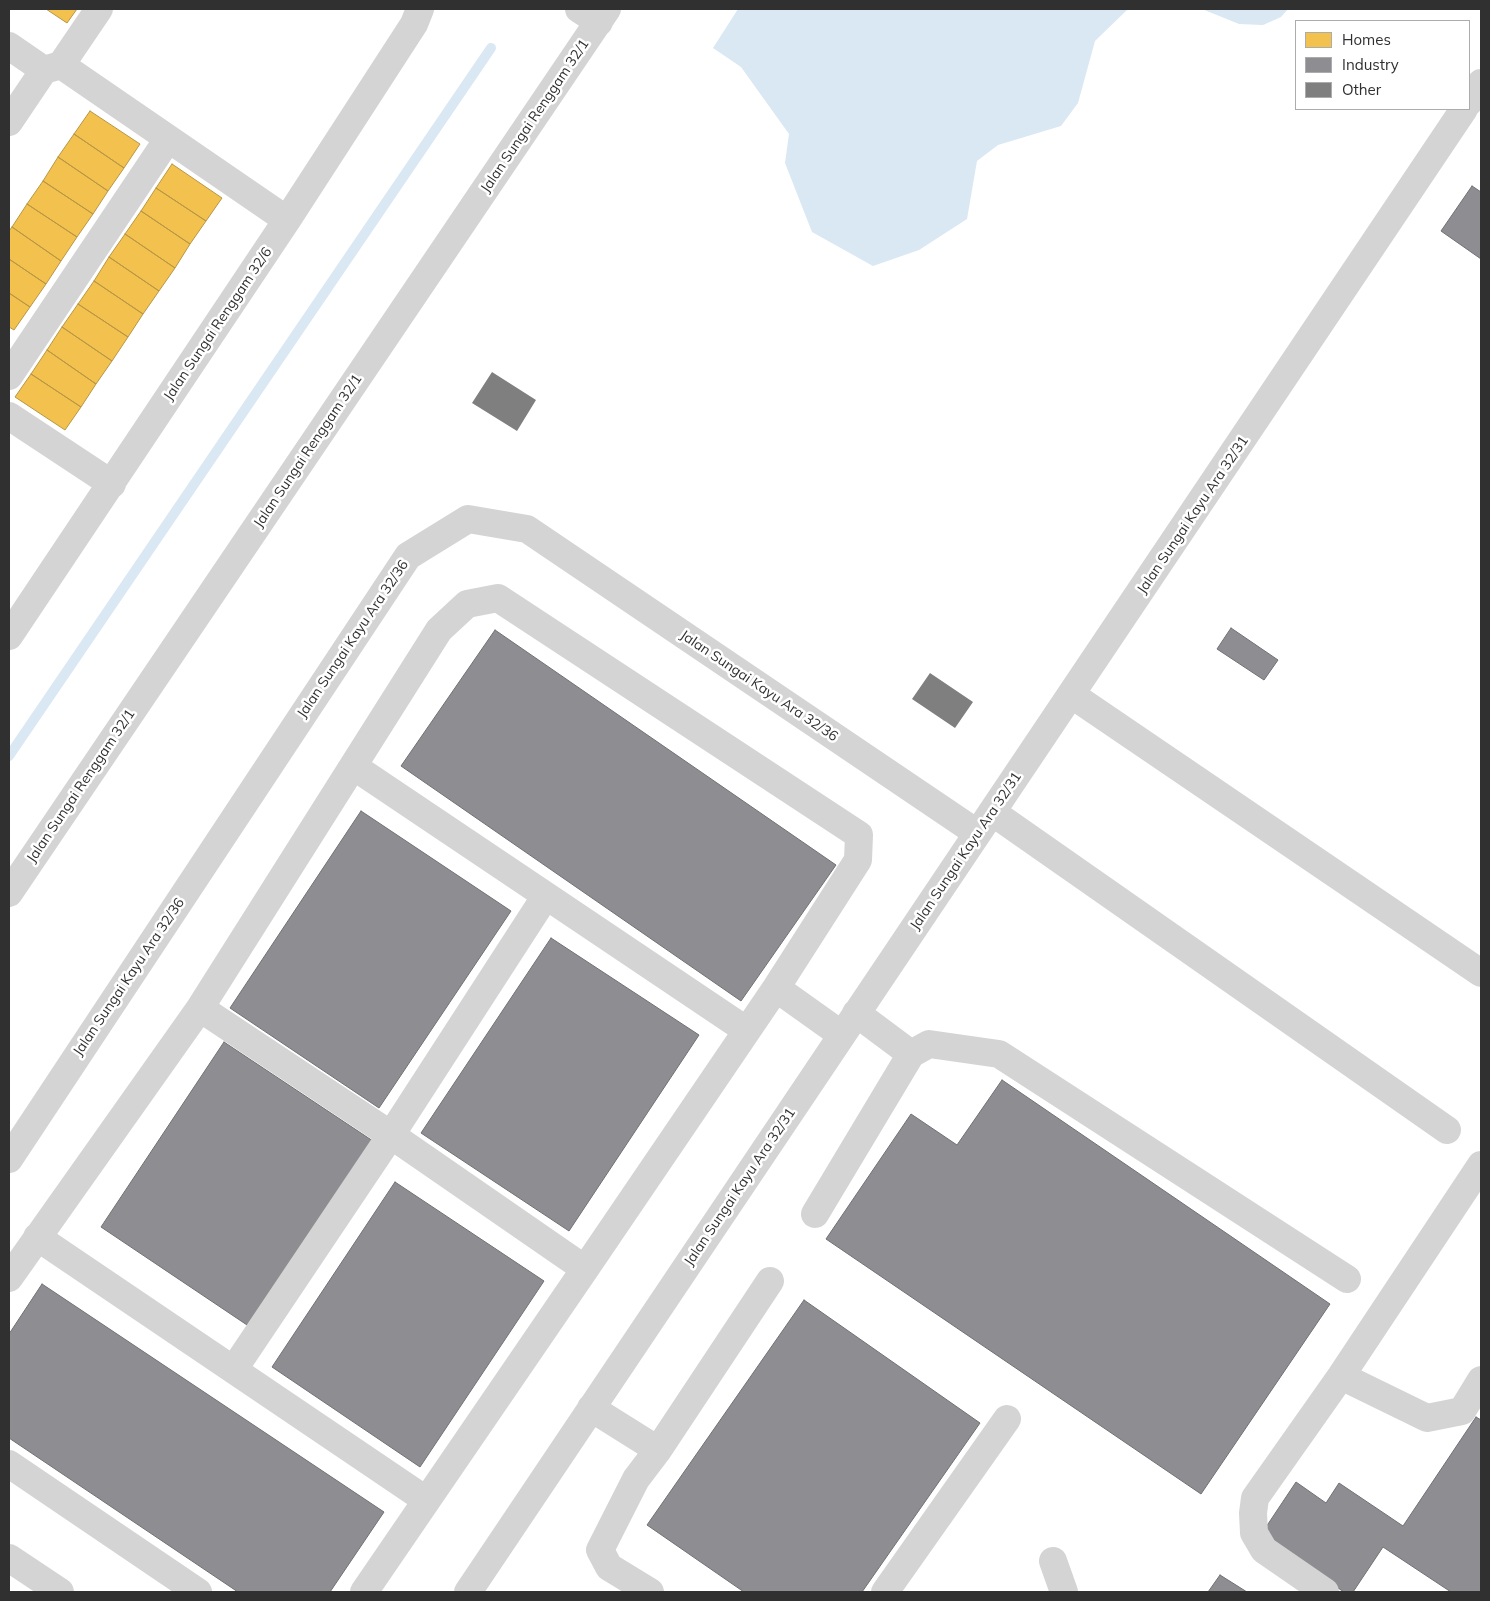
<!DOCTYPE html>
<style>
body{margin:0}
#map{position:relative;width:1490px;height:1601px;overflow:hidden;background:#fff;font-family:Mulish,sans-serif}
canvas{display:block}
.frame{position:absolute;inset:0;border:10px solid #303030;pointer-events:none}
.legend{position:absolute;left:1295px;top:20px;width:175px;height:90px;box-sizing:border-box;background:#fff;border:1px solid #acacac;margin:0;padding:6px 9px;list-style:none;font-size:15px;color:#303030}
.legend li{display:flex;align-items:center;gap:10px;height:25px}
.legend b{width:25px;border:1px solid #acacac}
</style>
<div id="map">
<canvas width="1490" height="1601"></canvas>
<div class="frame"></div>
<ul class="legend">
<li><b style="height:14px;background:#f2c14e"></b>Homes</li>
<li><b style="height:14px;background:#8d8d92"></b>Industry</li>
<li><b style="height:14px;background:#7f7f7f"></b>Other</li>
</ul>
</div>
<script>
const context = document.querySelector('canvas').getContext('2d');
context.lineJoin = 'round';
function paint(path, color) { context.fillStyle = color; context.fill(path, 'evenodd'); }
const toPath = rows => new Path2D(rows.map(r => 'M' + r).join(''));
function trace(path, color, width, dash) { context.strokeStyle = color; context.lineWidth = width; context.lineCap = dash ? 'butt' : 'round'; context.setLineDash(dash || []); context.stroke(path); }
function write(font, color, halo, rows, align = 'center') {
  context.font = font + ' Mulish,sans-serif'; context.lineWidth = 5; context.setLineDash([]); context.textBaseline = 'middle'; context.strokeStyle = halo; context.fillStyle = color; for (const [text, x, y, turn = 0] of rows) {
    context.save(); context.translate(x, y); context.rotate((+turn || 0) * Math.PI / 180); context.textAlign = isNaN(turn) ? turn : align; if (halo) context.strokeText(text, 0, 0); context.fillText(text, 0, 0); context.restore();
  }
}
const water = toPath([
 [738,9,1128,9,1095,41,1078,103,1061,126,998,145,977,161,967,219,919,250,873,266,812,232,785,163,789,134,741,67,713,48],
 [1202,9,1288,9,1281,17,1263,25,1239,24]
]);
const homes = toPath([
 [46,9,77,9,67,23,46,9],
 [90,111,140,144,124,168,74,134,90,111],
 [74,134,124,168,108,191,58,157,74,134],
 [58,157,108,191,93,214,43,181,58,157],
 [172,164,222,198,206,221,156,188,172,164],
 [43,181,93,214,77,237,27,204,43,181],
 [156,188,206,221,190,244,141,211,156,188],
 [27,204,77,237,61,261,12,227,27,204],
 [141,211,190,244,175,268,125,234,141,211],
 [12,227,61,261,46,284,9,259,9,231,12,227],
 [125,234,175,268,159,291,109,257,125,234],
 [109,257,159,291,143,314,94,281,109,257],
 [9,259,46,284,30,307,9,293,9,259],
 [94,281,143,314,128,337,78,304,94,281],
 [9,293,30,307,14,330,9,327,9,293],
 [78,304,128,337,112,361,62,327,78,304],
 [62,327,112,361,96,384,47,350,62,327],
 [47,350,96,384,81,407,31,374,47,350],
 [31,374,81,407,65,430,15,397,31,374]
]);
const industry = toPath([
 [1472,186,1481,192,1481,259,1441,231,1472,186],
 [1231,628,1278,660,1264,680,1217,649,1231,628],
 [495,630,836,865,741,1001,401,766,495,630],
 [361,811,511,911,379,1108,230,1008,361,811],
 [551,938,699,1035,569,1231,421,1133,551,938],
 [224,1042,373,1141,250,1327,101,1227,224,1042],
 [1002,1080,1330,1304,1201,1494,826,1239,911,1114,957,1145,1002,1080],
 [395,1182,544,1281,420,1467,272,1367,395,1182],
 [42,1284,384,1512,330,1592,238,1592,9,1438,9,1334,42,1284],
 [804,1300,980,1423,862,1592,744,1592,647,1525,804,1300],
 [1476,1417,1481,1420,1481,1592,1451,1592,1383,1547,1353,1592,1344,1592,1260,1536,1296,1482,1326,1503,1339,1483,1403,1526,1476,1417],
 [1220,1575,1247,1592,1208,1592,1220,1575]
]);
const stream = toPath([
 [9,756,491,48]
]);
const building = toPath([
 [492,372,536,400,517,431,472,403],
 [930,673,973,702,955,728,912,699]
]);
const minor = toPath([
 [579,9,599,22],
 [9,46,44,70],
 [61,65,99,9],
 [44,70,61,65,287,220],
 [1469,102,1481,83],
 [9,122,44,70],
 [9,376,168,139],
 [9,416,112,484],
 [9,636,287,220,414,24,420,9],
 [1072,695,1481,973],
 [353,766,746,1030],
 [992,812,1447,1130],
 [9,893,607,9],
 [776,988,842,1035],
 [911,1054,929,1044,999,1054,1347,1279],
 [9,1159,408,556,468,519,527,529,977,833],
 [815,1214,911,1054,856,1013],
 [37,1237,426,1500],
 [9,1278,200,1008],
 [234,1369,391,1135,545,897],
 [1341,1376,1427,1418,1462,1411,1481,1380],
 [591,1408,658,1450,636,1479,600,1550,609,1567,650,1592],
 [658,1450,770,1281],
 [9,1464,198,1592],
 [9,1558,60,1592],
 [1053,1561,1064,1592],
 [364,1592,585,1269,776,988,858,860,859,835,498,598,467,604,439,630,200,1008,391,1135,585,1269],
 [468,1592,1464,109],
 [885,1592,1007,1419],
 [1325,1592,1264,1550,1254,1533,1253,1513,1255,1498,1341,1376,1481,1165]
]);
const streetNames = [
 ["Jalan Sungai Renggam 32/1",535,116,-56],
 ["Jalan Sungai Renggam 32/6",218,324,-56],
 ["Jalan Sungai Renggam 32/1",308,451,-56],
 ["Jalan Sungai Kayu Ara 32/31",1193,515,-56],
 ["Jalan Sungai Kayu Ara 32/36",353,639,-56],
 ["Jalan Sungai Kayu Ara 32/36",759,686,34],
 ["Jalan Sungai Renggam 32/1",81,786,-56],
 ["Jalan Sungai Kayu Ara 32/31",966,851,-56],
 ["Jalan Sungai Kayu Ara 32/36",129,977,-56],
 ["Jalan Sungai Kayu Ara 32/31",740,1187,-56]
];
paint(water, '#dae8f3');
paint(homes, '#f2c14e');
trace(homes, '#b89645', 1);
paint(industry, '#8d8d92');
trace(industry, '#717175', 1);
trace(stream, '#dae8f3', 10);
paint(building, '#7f7f7f');
trace(minor, '#d4d4d4', 28);
write('14px', '#303030', '#fff', streetNames);
</script>
